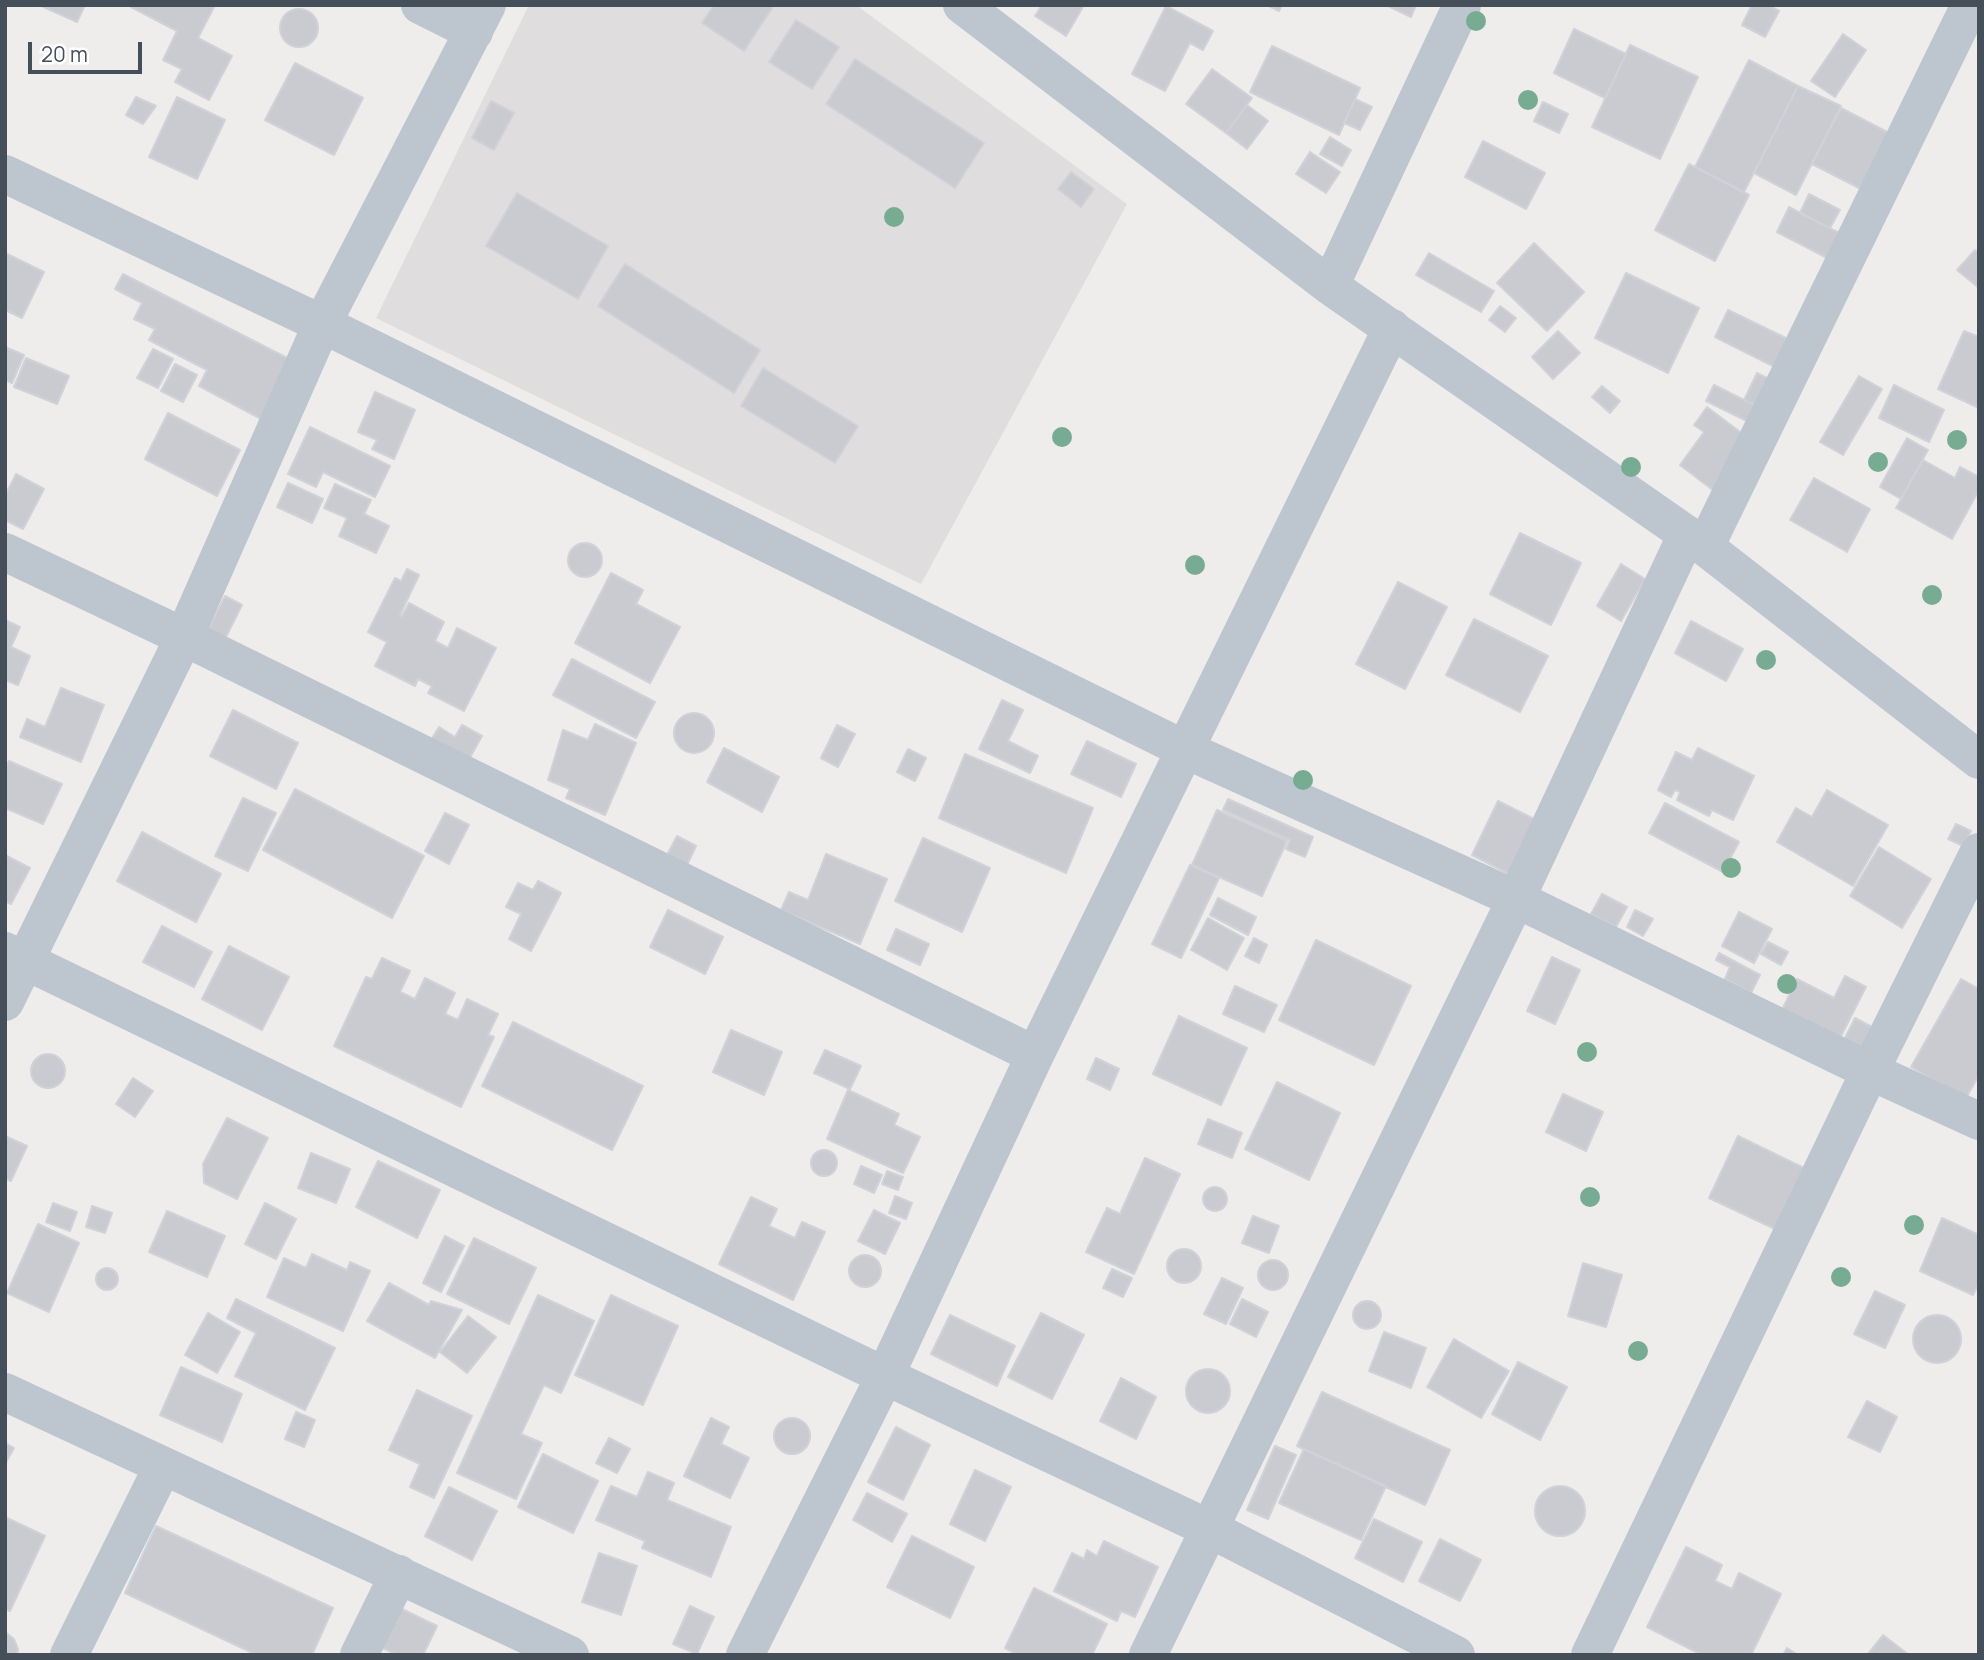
<!DOCTYPE html>
<style>
body{margin:0}
#map{position:relative;width:1984px;height:1660px;overflow:hidden;background:#efecec;font-family:Manrope,sans-serif}
canvas{display:block}
.frame{position:absolute;inset:0;border:7px solid #454f59;pointer-events:none}
.scale{position:absolute;left:28px;top:42px;width:114px;height:32px;box-sizing:border-box;border:4px solid #454f59;border-top:0;padding-left:9px;font-size:21px;line-height:24px;white-space:nowrap;color:#454f59;-webkit-text-stroke:5px #fff;paint-order:stroke}
</style>
<div id="map">
<canvas width="1984" height="1660"></canvas>
<div class="frame"></div>
<div class="scale">20 m</div>
</div>
<script>
const context = document.querySelector('canvas').getContext('2d');
context.lineJoin = 'round';
function paint(path, color) { context.fillStyle = color; context.fill(path, 'evenodd'); }
const toPath = rows => new Path2D(rows.map(r => 'M' + r).join(''));
function trace(path, color, width, dash) { context.strokeStyle = color; context.lineWidth = width; context.lineCap = dash ? 'butt' : 'round'; context.setLineDash(dash || []); context.stroke(path); }
const education = toPath([
 [529,5,856,5,1127,204,921,584,376,318]
]);
const building = toPath([
 [39,5,85,5,77,22,39,5],
 [132,5,215,5,198,38,232,56,209,100,175,82,182,69,163,60,177,31,131,7,132,5],
 [714,5,774,5,744,51,702,23,714,5],
 [1042,5,1084,5,1066,36,1035,16,1042,5],
 [1267,5,1282,5,1279,11,1267,5],
 [1386,5,1416,5,1411,17,1386,5],
 [1752,5,1768,5,1779,11,1765,37,1742,25,1752,5],
 [1166,6,1213,31,1203,50,1190,43,1165,91,1132,74,1166,6],
 '280 28a19 19 0 1 1 38 0a19 19 0 1 1-38 0Z',
 [796,20,839,47,812,89,769,62,796,20],
 [1574,29,1626,54,1605,98,1554,73,1574,29],
 [1843,34,1866,50,1835,97,1811,81,1843,34],
 [1630,45,1698,77,1660,159,1592,127,1630,45],
 [1272,46,1360,88,1339,135,1250,92,1272,46],
 [855,59,984,143,955,188,826,104,855,59],
 [1749,60,1798,86,1744,192,1695,167,1749,60],
 [295,63,363,98,334,155,265,120,295,63],
 [1212,69,1252,98,1226,133,1186,104,1212,69],
 [1798,86,1841,106,1796,195,1754,173,1798,86],
 [136,97,156,106,143,124,126,115,136,97],
 [177,97,225,120,197,179,149,157,177,97],
 [1355,99,1372,107,1360,130,1344,123,1355,99],
 [491,101,514,113,494,150,472,138,491,101],
 [1543,102,1568,114,1559,133,1534,121,1543,102],
 [1247,105,1268,121,1247,149,1226,133,1247,105],
 [1841,108,1891,134,1863,190,1812,164,1841,108],
 [1330,137,1351,150,1342,166,1320,154,1330,137],
 [1483,141,1545,173,1526,209,1465,177,1483,141],
 [1310,152,1340,172,1326,193,1296,174,1310,152],
 [1689,164,1749,195,1715,261,1655,230,1689,164],
 [1071,172,1094,189,1081,207,1058,189,1071,172],
 [517,193,608,246,578,299,486,246,517,193],
 [1809,194,1840,210,1830,228,1800,213,1809,194],
 [1789,207,1845,236,1833,261,1777,232,1789,207],
 [1534,243,1584,292,1547,331,1497,283,1534,243],
 [1975,250,1979,253,1979,288,1957,270,1975,250],
 [5,253,44,272,22,318,5,310,5,253],
 [1429,253,1494,291,1481,312,1416,275,1429,253],
 [625,264,760,350,734,393,598,306,625,264],
 [1626,273,1699,308,1668,373,1595,338,1626,273],
 [123,274,295,362,265,421,199,386,207,370,149,340,155,329,134,319,142,303,115,289,123,274],
 [1500,306,1516,318,1505,332,1489,320,1500,306],
 [1728,310,1788,339,1775,367,1715,337,1728,310],
 [1558,331,1580,353,1553,379,1532,357,1558,331],
 [1964,331,1979,337,1979,408,1938,389,1964,331],
 [5,347,24,355,12,383,5,380,5,347],
 [153,349,173,359,158,388,137,378,153,349],
 [26,358,69,376,57,404,14,387,26,358],
 [175,364,197,375,183,402,161,391,175,364],
 [763,368,858,426,835,463,741,406,763,368],
 [1757,373,1771,380,1758,407,1744,400,1757,373],
 [1859,376,1882,389,1843,455,1820,442,1859,376],
 [1714,385,1758,407,1751,423,1706,401,1714,385],
 [1894,385,1944,410,1929,442,1879,418,1894,385],
 [1602,386,1620,401,1610,413,1592,397,1602,386],
 [375,392,415,410,394,459,372,449,377,440,358,432,375,392],
 [1707,407,1752,441,1714,491,1680,465,1704,432,1694,425,1707,407],
 [168,413,240,450,217,496,145,459,168,413],
 [310,427,390,466,375,497,323,472,316,487,288,474,310,427],
 [1907,438,1928,450,1901,499,1880,487,1907,438],
 [1923,460,1955,478,1960,467,1979,477,1979,490,1952,539,1896,508,1923,460],
 [16,474,44,489,23,529,5,520,5,496,16,474],
 [1814,478,1870,509,1847,552,1790,520,1814,478],
 [288,483,323,499,312,523,277,507,288,483],
 [335,484,371,500,364,514,389,526,376,553,339,536,347,518,324,508,335,484],
 [1520,533,1581,563,1551,625,1490,594,1520,533],
 '568 560a17 17 0 1 1 34 0a17 17 0 1 1-34 0Z',
 [1621,564,1645,579,1621,621,1597,606,1621,564],
 [407,569,419,575,400,615,402,616,409,603,444,622,435,641,448,648,457,628,496,648,464,711,428,693,432,686,418,679,415,686,375,666,387,642,368,632,395,578,401,581,407,569],
 [611,573,643,590,636,604,680,627,650,683,575,643,611,573],
 [1398,582,1447,607,1405,689,1356,664,1398,582],
 [225,596,242,605,224,641,207,632,225,596],
 [1474,619,1548,656,1520,712,1446,675,1474,619],
 [5,620,20,627,11,647,30,656,18,685,5,680,5,620],
 [1691,621,1743,649,1726,681,1675,653,1691,621],
 [572,659,655,702,636,738,553,695,572,659],
 [61,688,104,705,81,762,20,737,27,719,45,727,61,688],
 [1002,700,1023,710,1008,741,1038,756,1030,773,979,749,1002,700],
 [233,710,298,743,276,789,210,756,233,710],
 '674 733a20 20 0 1 1 40 0a20 20 0 1 1-40 0Z',
 [595,724,636,743,605,815,566,798,570,789,548,780,563,730,588,740,595,724],
 [462,725,482,736,468,761,431,740,439,727,455,737,462,725],
 [837,725,855,734,838,767,821,758,837,725],
 [1087,741,1136,764,1121,797,1071,774,1087,741],
 [724,748,779,777,762,812,707,782,724,748],
 [1698,748,1754,776,1733,820,1712,810,1709,816,1677,800,1680,792,1675,790,1671,797,1658,790,1676,752,1692,760,1698,748],
 [908,749,926,758,915,781,897,772,908,749],
 [965,754,1093,808,1066,873,939,818,965,754],
 [9,761,62,784,43,824,5,808,5,770,9,761],
 [295,789,424,856,392,918,263,850,295,789],
 [1827,790,1888,825,1853,886,1777,842,1796,808,1812,817,1827,790],
 [243,798,276,813,248,871,215,856,243,798],
 [1228,799,1313,837,1305,857,1286,849,1290,840,1223,810,1228,799],
 [1498,801,1536,820,1509,874,1472,855,1498,801],
 [1665,803,1739,842,1723,872,1649,833,1665,803],
 [1217,810,1287,841,1262,896,1192,865,1217,810],
 [445,813,469,825,449,864,425,851,445,813],
 [1956,824,1971,831,1963,846,1948,839,1956,824],
 [142,832,221,874,196,922,117,881,142,832],
 [677,836,696,846,687,865,667,855,677,836],
 [923,838,990,868,962,932,895,901,923,838],
 [1879,847,1931,879,1902,928,1850,896,1879,847],
 [826,854,887,879,860,944,781,910,789,892,808,900,826,854],
 [5,855,30,868,11,904,5,901,5,855],
 [1190,865,1219,878,1181,958,1152,944,1190,865],
 [538,881,561,893,531,951,509,939,521,914,506,907,518,883,533,890,538,881],
 [1602,894,1627,907,1616,927,1591,914,1602,894],
 [1218,898,1256,917,1248,935,1210,915,1218,898],
 [668,910,723,937,705,974,650,947,668,910],
 [1635,910,1653,919,1643,936,1627,927,1635,910],
 [1739,912,1772,929,1754,963,1722,946,1739,912],
 [1208,918,1244,938,1227,970,1191,950,1208,918],
 [162,926,212,952,194,987,143,962,162,926],
 [896,929,929,944,920,965,887,950,896,929],
 [1254,938,1267,945,1259,963,1245,956,1254,938],
 [1316,940,1411,986,1374,1065,1279,1020,1316,940],
 [1768,942,1788,952,1781,965,1761,954,1768,942],
 [229,946,289,977,262,1030,202,999,229,946],
 [1719,953,1760,975,1751,993,1725,979,1730,967,1716,960,1719,953],
 [1552,957,1580,970,1555,1024,1527,1011,1552,957],
 [382,958,410,971,400,992,415,999,425,978,455,993,445,1014,458,1020,467,999,498,1014,488,1035,494,1037,461,1107,334,1046,366,977,372,979,382,958],
 [1845,976,1866,987,1839,1040,1782,1010,1797,979,1834,998,1845,976],
 [1961,979,1979,989,1979,1075,1966,1098,1911,1067,1961,979],
 [1235,986,1277,1005,1264,1032,1223,1014,1235,986],
 [1179,1016,1247,1048,1221,1105,1153,1074,1179,1016],
 [1855,1018,1874,1028,1862,1051,1843,1042,1855,1018],
 [513,1022,643,1086,612,1150,482,1086,513,1022],
 [731,1030,782,1052,764,1095,713,1072,731,1030],
 [825,1050,861,1066,850,1089,814,1073,825,1050],
 '31 1071a17 17 0 1 1 34 0a17 17 0 1 1-34 0Z',
 [1096,1058,1119,1069,1110,1090,1087,1079,1096,1058],
 [133,1078,153,1091,135,1117,116,1104,133,1078],
 [1277,1082,1340,1113,1309,1180,1245,1149,1277,1082],
 [848,1090,899,1114,894,1125,920,1137,903,1173,827,1139,848,1090],
 [1563,1094,1603,1112,1586,1151,1546,1132,1563,1094],
 [227,1118,268,1138,237,1199,204,1183,203,1164,227,1118],
 [1208,1119,1242,1133,1232,1158,1198,1144,1208,1119],
 [5,1136,27,1146,11,1181,5,1178,5,1136],
 [1738,1136,1804,1168,1775,1229,1709,1198,1738,1136],
 '811 1163a13 13 0 1 1 26 0a13 13 0 1 1-26 0Z',
 [311,1153,350,1169,336,1203,298,1188,311,1153],
 [1145,1158,1180,1174,1134,1274,1086,1252,1107,1208,1120,1214,1145,1158],
 [378,1161,440,1190,417,1238,356,1207,378,1161],
 [861,1166,882,1175,874,1193,854,1184,861,1166],
 [887,1171,903,1177,898,1190,882,1184,887,1171],
 '1203 1199a12 12 0 1 1 24 0a12 12 0 1 1-24 0Z',
 [895,1196,912,1203,906,1219,889,1213,895,1196],
 [751,1197,777,1209,769,1226,795,1238,802,1222,825,1232,793,1300,719,1264,751,1197],
 [53,1203,77,1212,70,1231,46,1222,53,1203],
 [265,1203,296,1219,276,1259,245,1244,265,1203],
 [92,1206,112,1213,105,1233,86,1227,92,1206],
 [874,1210,900,1223,885,1254,858,1241,874,1210],
 [167,1211,225,1236,207,1277,149,1252,167,1211],
 [1253,1216,1279,1226,1269,1253,1242,1243,1253,1216],
 [1942,1218,1979,1235,1979,1283,1973,1295,1920,1271,1942,1218],
 [38,1224,79,1243,49,1312,7,1293,38,1224],
 [445,1236,464,1246,441,1292,423,1283,445,1236],
 [474,1238,536,1268,509,1324,447,1294,474,1238],
 '1167 1266a17 17 0 1 1 34 0a17 17 0 1 1-34 0Z',
 [312,1254,347,1270,350,1262,370,1271,343,1331,267,1297,284,1258,306,1268,312,1254],
 '849 1271a16 16 0 1 1 32 0a16 16 0 1 1-32 0Z',
 '1258 1275a15 15 0 1 1 30 0a15 15 0 1 1-30 0Z',
 [1583,1263,1622,1275,1606,1327,1568,1316,1583,1263],
 '96 1279a11 11 0 1 1 22 0a11 11 0 1 1-22 0Z',
 [1112,1269,1132,1278,1123,1297,1103,1288,1112,1269],
 [1222,1278,1243,1288,1226,1324,1204,1314,1222,1278],
 [389,1283,429,1305,431,1301,462,1310,435,1358,367,1321,389,1283],
 [1875,1291,1905,1305,1885,1348,1854,1334,1875,1291],
 [538,1295,594,1321,561,1393,544,1385,521,1434,542,1443,516,1499,457,1473,538,1295],
 [611,1295,678,1326,643,1405,575,1375,611,1295],
 [236,1299,335,1348,305,1410,235,1376,256,1333,227,1318,236,1299],
 [1242,1299,1268,1312,1256,1337,1230,1324,1242,1299],
 '1353 1315a14 14 0 1 1 28 0a14 14 0 1 1-28 0Z',
 [208,1313,240,1332,217,1373,185,1355,208,1313],
 [1041,1313,1084,1335,1052,1399,1008,1377,1041,1313],
 [950,1315,1015,1346,997,1386,931,1354,950,1315],
 '1913 1339a24 24 0 1 1 48 0a24 24 0 1 1-48 0Z',
 [468,1316,496,1337,467,1373,440,1352,468,1316],
 [1384,1332,1426,1348,1411,1388,1369,1371,1384,1332],
 [1454,1339,1509,1371,1481,1418,1427,1387,1454,1339],
 [1518,1362,1567,1387,1540,1440,1492,1414,1518,1362],
 [181,1367,242,1394,222,1442,160,1415,181,1367],
 '1186 1391a22 22 0 1 1 44 0a22 22 0 1 1-44 0Z',
 [1121,1378,1156,1397,1136,1439,1100,1421,1121,1378],
 [417,1390,472,1416,434,1498,410,1487,420,1464,389,1450,417,1390],
 [1322,1392,1450,1450,1425,1505,1297,1446,1322,1392],
 [1867,1401,1897,1417,1880,1452,1848,1437,1867,1401],
 [296,1412,315,1420,304,1447,285,1439,296,1412],
 '774 1436a18 18 0 1 1 36 0a18 18 0 1 1-36 0Z',
 [711,1418,729,1427,721,1444,749,1458,730,1498,684,1476,711,1418],
 [896,1427,930,1445,903,1500,868,1482,896,1427],
 [609,1438,630,1449,617,1473,596,1463,609,1438],
 [5,1443,14,1448,5,1464,5,1443],
 [1275,1446,1296,1455,1268,1519,1247,1510,1275,1446],
 [1304,1449,1386,1486,1361,1540,1279,1503,1304,1449],
 [543,1454,598,1481,573,1533,518,1507,543,1454],
 [975,1470,1011,1487,985,1541,950,1524,975,1470],
 [648,1472,674,1483,667,1500,731,1527,711,1577,642,1548,645,1541,596,1520,611,1486,637,1497,648,1472],
 '1535 1511a25 25 0 1 1 50 0a25 25 0 1 1-50 0Z',
 [449,1487,497,1511,472,1560,425,1536,449,1487],
 [867,1493,907,1514,892,1542,853,1520,867,1493],
 [5,1517,45,1536,10,1611,5,1609,5,1517],
 [1374,1519,1422,1542,1403,1582,1355,1558,1374,1519],
 [156,1526,333,1608,312,1655,257,1655,125,1593,156,1526],
 [912,1536,974,1567,950,1618,887,1587,912,1536],
 [1440,1539,1481,1560,1460,1601,1419,1581,1440,1539],
 [1104,1541,1158,1567,1135,1617,1121,1611,1117,1621,1054,1591,1072,1553,1084,1559,1087,1550,1097,1556,1104,1541],
 [1686,1547,1722,1565,1715,1581,1732,1589,1739,1573,1781,1594,1751,1655,1702,1655,1647,1627,1686,1547],
 [599,1553,637,1566,621,1615,582,1602,599,1553],
 [1034,1588,1107,1624,1092,1655,1018,1655,1005,1648,1034,1588],
 [690,1606,714,1617,697,1654,673,1644,690,1606],
 [400,1608,437,1626,423,1655,397,1655,381,1647,400,1608],
 [5,1632,14,1639,18,1649,17,1655,5,1655,5,1632],
 [1883,1635,1909,1655,1867,1655,1883,1635],
 [1787,1648,1798,1655,1783,1655,1787,1648]
]);
const minor = toPath([
 [420,5,474,32],
 [962,5,1330,286,1705,547,1979,760],
 [5,174,322,324,1186,750,1516,899,1870,1071,1979,1121],
 [1330,286,1462,5],
 [1705,547,1970,5],
 [5,552,184,637,1035,1055],
 [5,951,885,1376,1208,1528,1456,1655],
 [5,1002,184,637,322,324,487,5],
 [5,1392,570,1655],
 [69,1655,163,1466],
 [359,1655,399,1574],
 [745,1655,885,1376,1035,1055,1392,328],
 [1148,1655,1516,899,1686,536],
 [1590,1655,1870,1071,1979,852]
]);
const trees = [
 [1476,21],
 [1528,100],
 [894,217],
 [1062,437],
 [1957,440],
 [1878,462],
 [1631,467],
 [1195,565],
 [1932,595],
 [1766,660],
 [1303,780],
 [1731,868],
 [1787,984],
 [1587,1052],
 [1590,1197],
 [1914,1225],
 [1841,1277],
 [1638,1351]
];
paint(education, '#e0ddde');
paint(building, '#c9cbd1');
trace(building, '#d0d2d8', 2);
trace(minor, '#bdc6ce', 38);
context.fillStyle = '#78ac92';
for (const [x, y] of trees) { context.beginPath(); context.arc(x, y, 10, 0, 2 * Math.PI); context.fill(); }
</script>
